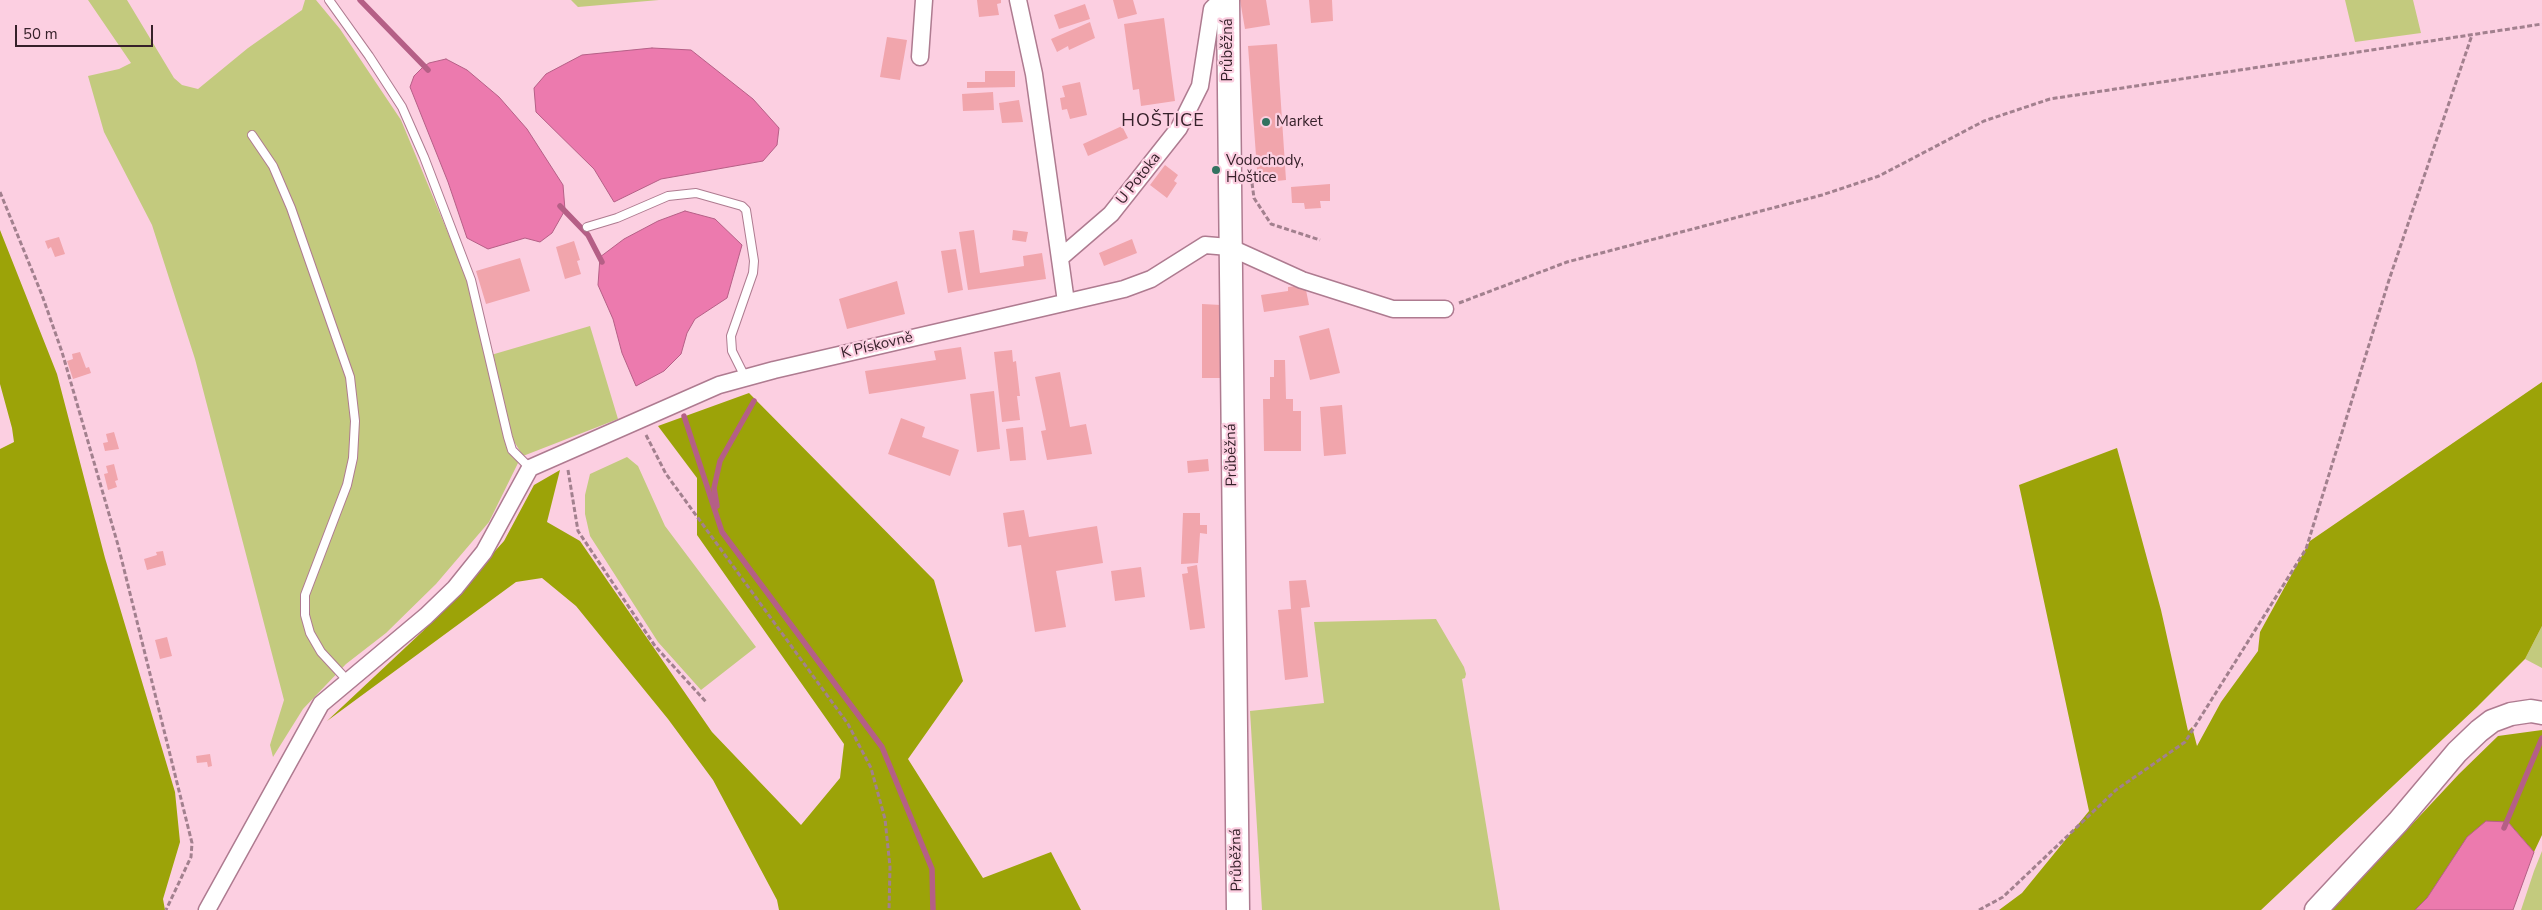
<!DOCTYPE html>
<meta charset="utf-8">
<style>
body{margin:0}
#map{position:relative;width:2542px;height:910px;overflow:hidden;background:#fccfe1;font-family:"Nunito Sans",sans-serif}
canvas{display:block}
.scale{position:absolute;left:15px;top:25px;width:138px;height:22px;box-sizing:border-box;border:2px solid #36212a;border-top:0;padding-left:6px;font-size:15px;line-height:18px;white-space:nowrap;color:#36212a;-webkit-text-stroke:4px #fccfe1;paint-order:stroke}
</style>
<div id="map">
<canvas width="2542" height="910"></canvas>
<div class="scale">50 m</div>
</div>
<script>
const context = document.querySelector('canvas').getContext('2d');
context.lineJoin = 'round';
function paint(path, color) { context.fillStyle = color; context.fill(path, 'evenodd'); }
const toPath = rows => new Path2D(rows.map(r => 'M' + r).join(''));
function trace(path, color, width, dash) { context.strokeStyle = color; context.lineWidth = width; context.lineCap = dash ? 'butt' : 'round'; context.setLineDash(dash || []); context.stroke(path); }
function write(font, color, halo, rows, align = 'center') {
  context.font = font + ' "Nunito Sans",sans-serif'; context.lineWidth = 4.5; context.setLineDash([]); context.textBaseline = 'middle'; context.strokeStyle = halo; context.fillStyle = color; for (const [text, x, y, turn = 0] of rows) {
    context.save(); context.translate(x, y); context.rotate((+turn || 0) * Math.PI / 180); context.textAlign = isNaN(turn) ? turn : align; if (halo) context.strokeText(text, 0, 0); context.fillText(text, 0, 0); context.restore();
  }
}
const green = toPath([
 [88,0,127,0,174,78,182,85,198,89,248,48,302,10,305,0,316,0,340,29,401,120,473,293,491,355,590,326,618,419,523,456,513,440,518,463,489,522,436,584,386,633,346,664,303,709,273,757,270,745,284,700,195,359,152,225,104,132,88,76,119,69,131,63],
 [571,0,659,0,578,7],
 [2345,0,2413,0,2421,33,2355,42],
 [627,457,638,466,665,526,756,647,701,690,658,642,590,536,585,514,585,495,590,474],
 [1436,619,1464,667,1466,674,1465,678,1462,679,1500,910,1262,910,1250,711,1324,703,1314,622],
 [2542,626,2542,668,2525,659],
 [2542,851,2542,910,2521,910,2534,871]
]);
const forest = toPath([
 [0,230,57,374,105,558,175,792,180,842,163,899,165,910,0,910,0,449,14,442,12,428,0,384],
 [2542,382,2542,626,2525,659,2477,707,2261,910,1999,910,2022,893,2089,811,2019,485,2117,448,2161,610,2188,731,2192,727,2197,746,2221,702,2258,651,2260,632,2310,541],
 [749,393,934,580,963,681,908,759,983,878,1051,852,1081,910,779,910,777,900,713,780,668,719,576,606,542,578,516,582,327,721,423,631,504,541,534,485,560,470,547,522,580,541,712,732,801,825,840,778,844,744,697,535,697,478,658,426],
 [2542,730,2542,835,2534,852,2508,822,2415,910,2332,910,2459,774,2498,736]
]);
const water = toPath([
 [652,48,691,50,753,99,779,128,777,145,763,161,661,179,614,202,594,169,536,112,534,88,546,74,582,55,652,48],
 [446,59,467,70,499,97,527,129,563,185,565,210,552,233,540,242,525,238,488,249,467,238,448,182,410,87,414,76,423,67,429,63,446,59],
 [685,211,715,219,742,245,727,298,695,319,687,333,681,354,664,371,636,386,622,353,613,319,598,285,600,257,624,239,658,221,685,211],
 [2486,821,2508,822,2534,852,2513,910,2415,910,2427,898,2467,837,2486,821]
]);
const stream = toPath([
 [360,0,428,70],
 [560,206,588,235,602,262],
 [684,416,722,532,882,747,932,869,933,910],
 [717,506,714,488,720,461,754,401],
 [2504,828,2542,738]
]);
const building = toPath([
 [977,0,1001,0,1001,3,997,4,999,15,979,17],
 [1113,0,1133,0,1137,14,1118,19],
 [1240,0,1266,0,1270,25,1245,29],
 [1309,0,1332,0,1333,21,1311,23],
 [1085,4,1090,19,1059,29,1054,15],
 [1164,18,1175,101,1141,106,1139,89,1133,90,1124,24],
 [1090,22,1095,38,1069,50,1068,46,1057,52,1051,39],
 [887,37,907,40,900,80,880,77],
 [1277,44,1286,180,1258,183,1248,46],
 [985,71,1015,71,1015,87,967,88,967,82,985,82],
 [1080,82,1087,115,1070,119,1067,109,1062,110,1060,98,1065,97,1062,86],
 [993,92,994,110,963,111,962,94],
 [1019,100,1023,122,1002,123,999,103],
 [1122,126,1128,138,1088,156,1083,144],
 [1165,165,1178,175,1174,181,1177,183,1167,198,1150,185],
 [1330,184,1330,201,1320,201,1321,208,1305,209,1304,203,1292,203,1291,187],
 [974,230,980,273,1024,266,1023,256,1042,253,1046,279,968,290,959,232],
 [1013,230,1028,232,1026,242,1012,240],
 [59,237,65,254,55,257,51,247,48,249,45,241],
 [1132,239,1137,253,1104,266,1099,253],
 [574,241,580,260,577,261,581,274,565,279,556,247],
 [956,249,963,290,948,293,941,251],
 [520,258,530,291,486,304,476,271],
 [897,281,905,314,847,329,839,299],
 [1305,285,1309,305,1264,312,1261,295,1288,291,1288,287],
 [1202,304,1221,305,1223,378,1202,378],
 [1329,328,1340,373,1310,380,1299,336],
 [961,347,966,379,869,394,865,371,936,360,934,351],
 [1012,350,1013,362,1016,361,1020,396,1017,396,1020,420,1002,422,994,352],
 [80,352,86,368,89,367,91,373,73,379,67,361,73,359,72,354],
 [1274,360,1285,360,1286,399,1293,399,1293,411,1301,411,1301,451,1264,451,1263,399,1270,399,1270,377,1274,377],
 [1060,372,1070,427,1086,424,1092,454,1047,460,1041,431,1046,430,1035,377],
 [994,391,1000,449,977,452,970,394],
 [1342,405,1346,454,1324,456,1320,407],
 [901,418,925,427,922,437,959,450,950,476,888,454],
 [1023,427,1026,460,1010,461,1006,429],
 [114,432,119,449,105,451,103,443,108,442,106,434],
 [1208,459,1209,471,1188,473,1187,461],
 [114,464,118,480,115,481,117,487,108,490,104,474,108,473,106,466],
 [1024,510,1029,537,1097,526,1103,563,1056,571,1066,627,1035,632,1021,545,1008,547,1003,513],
 [1183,513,1200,513,1200,525,1207,525,1207,534,1200,533,1198,563,1181,564],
 [163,551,166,565,147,570,144,559,157,555,156,552],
 [1197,565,1205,628,1190,630,1182,574,1188,573,1187,567],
 [1141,567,1145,597,1115,601,1111,571],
 [1306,580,1310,607,1301,608,1308,677,1285,680,1278,610,1291,609,1289,581],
 [167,637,172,656,160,659,155,640],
 [210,754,212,766,208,767,207,762,197,763,196,756]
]);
const path = toPath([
 [1252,183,1254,198,1271,224,1320,240],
 [0,192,42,295,62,352,118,545,188,827,192,843,191,857,166,910],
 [1459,303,1567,262,1822,195,1879,176,1984,121,2050,99,2542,24],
 [646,435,666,474,848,724,871,768,885,819,890,867,889,910],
 [568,470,578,531,655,646,707,703],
 [1979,910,2003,897,2116,790,2185,742,2306,549,2389,280,2472,35]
]);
const lane = toPath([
 [329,0,369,56,402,107,424,157,471,280,508,437,512,450,530,468],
 [252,135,273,166,291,208,350,377,355,421,353,458,347,485,305,595,305,615,310,633,321,652,347,680],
 [587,227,617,218,668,196,696,193,742,206,746,210,754,261,753,273,731,336,732,351,745,377]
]);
const street = toPath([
 [1018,0,1034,74,1066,302],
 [920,57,924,0],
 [1060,258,1111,214,1179,128,1200,86,1212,9,1221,0],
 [207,910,321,704,426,616,455,588,484,552,530,468,719,385,774,370,1124,289,1151,279,1205,245,1229,247,1302,280,1393,309,1445,309]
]);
const secondary = toPath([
 [1228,0,1238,910],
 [2316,910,2398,822,2457,752,2479,731,2492,721,2511,714,2531,711,2542,713]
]);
const markers = [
 [1266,122,5,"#327260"],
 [1216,170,5,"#327260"]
];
const streetNames = [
 ["Průběžná",1228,50,-90],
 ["U Potoka",1139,179,-52],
 ["K Pískovně",877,346,-13],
 ["Průběžná",1232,455,-91],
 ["Průběžná",1237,860,-91]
];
const poiNames = [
 ["Market",1276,122],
 ["Vodochody,",1226,161],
 ["Hoštice",1226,178]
];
const quarterNames = [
 ["HOŠTICE",1163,122]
];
paint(green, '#c3ca7e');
paint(forest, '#9ca308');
paint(water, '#ec7aae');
trace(water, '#b55f86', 1);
trace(stream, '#b55f86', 5.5);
paint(building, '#f1a5ac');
trace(lane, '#ae7b90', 10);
trace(street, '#ae7b90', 19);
trace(secondary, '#ae7b90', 25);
trace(path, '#a2808e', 3, [5, 2.5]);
trace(lane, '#fff', 8);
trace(street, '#fff', 16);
trace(secondary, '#fff', 22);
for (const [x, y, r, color] of markers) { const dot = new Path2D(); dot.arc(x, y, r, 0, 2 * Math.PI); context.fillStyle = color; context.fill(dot); trace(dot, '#fccfe1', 2); }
write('15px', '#36212a', '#fccfe1', streetNames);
write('15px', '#36212a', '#fccfe1', poiNames, 'left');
context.letterSpacing = '1px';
write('18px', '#36212a', '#fccfe1', quarterNames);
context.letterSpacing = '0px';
</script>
